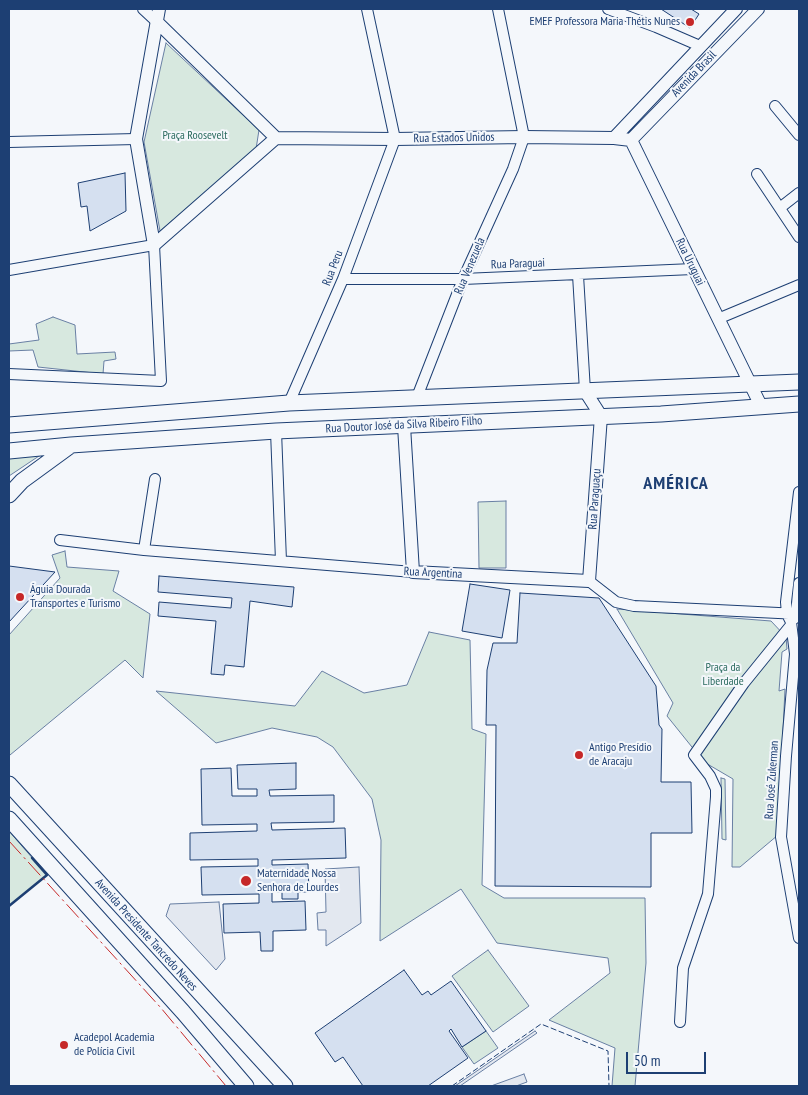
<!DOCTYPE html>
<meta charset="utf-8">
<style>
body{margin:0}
#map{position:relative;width:808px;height:1095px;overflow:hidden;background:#f4f7fb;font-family:"PT Sans Narrow",sans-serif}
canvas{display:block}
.frame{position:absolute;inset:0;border:10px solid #1d3f73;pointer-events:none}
.scale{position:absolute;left:626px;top:1052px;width:80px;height:22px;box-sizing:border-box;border:2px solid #1d3f73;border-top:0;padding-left:6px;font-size:15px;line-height:18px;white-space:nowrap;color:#1d3f73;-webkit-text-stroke:4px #f4f7fb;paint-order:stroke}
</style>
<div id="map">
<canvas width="808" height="1095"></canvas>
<div class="frame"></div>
<div class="scale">50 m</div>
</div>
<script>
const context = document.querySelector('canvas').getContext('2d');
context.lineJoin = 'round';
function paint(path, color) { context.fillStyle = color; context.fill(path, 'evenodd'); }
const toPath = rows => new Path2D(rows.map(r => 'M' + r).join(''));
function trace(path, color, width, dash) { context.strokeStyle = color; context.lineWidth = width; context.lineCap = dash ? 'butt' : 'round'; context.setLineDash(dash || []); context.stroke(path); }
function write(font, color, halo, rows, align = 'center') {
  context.font = font + ' "PT Sans Narrow",sans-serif'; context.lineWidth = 4; context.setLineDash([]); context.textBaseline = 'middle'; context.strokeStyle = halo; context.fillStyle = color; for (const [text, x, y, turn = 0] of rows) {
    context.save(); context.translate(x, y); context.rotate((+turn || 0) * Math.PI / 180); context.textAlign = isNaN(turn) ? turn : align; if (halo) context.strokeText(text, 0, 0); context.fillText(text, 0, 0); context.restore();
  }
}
const green = toPath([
 [166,43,259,130,256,149,160,231,144,142,166,43],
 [53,317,75,325,77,354,115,352,116,359,104,361,103,374,38,367,33,350,9,351,9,344,39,340,36,324,53,317],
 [45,452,9,476,9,455,45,452],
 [506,501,506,568,479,568,478,502,506,501],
 [65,551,67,567,119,571,113,591,150,614,143,678,125,660,10,755,9,753,9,635,60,578,52,555,65,551],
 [617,609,771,621,786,637,787,649,782,652,779,691,785,689,778,835,740,867,732,867,733,779,704,762,667,716,673,703,617,609],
 [429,632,470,640,472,729,486,734,482,885,504,898,645,898,646,963,635,1086,612,1086,615,1048,549,1020,610,973,608,958,497,943,461,889,380,941,381,840,372,799,333,747,317,737,272,728,216,743,156,691,295,706,322,671,364,693,407,685,429,632],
 [721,778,725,779,726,840,722,839,721,778],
 [9,831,47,875,9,906,9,831],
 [488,950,529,1006,493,1032,452,976,488,950],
 [486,1031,498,1048,474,1064,462,1047,486,1031]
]);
const parking = toPath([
 [359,867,361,923,326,946,326,930,318,930,317,913,326,912,325,869,359,867],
 [219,902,225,959,216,970,166,916,170,904,219,902],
 [535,1031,537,1033,460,1086,455,1086,535,1031],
 [524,1074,527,1082,516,1086,491,1086,524,1074]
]);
const building = toPath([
 [661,9,691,9,699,14,690,28,661,9],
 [125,173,126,211,90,231,87,206,81,207,78,183,125,173],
 [9,566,55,572,9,622,9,566],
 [159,576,294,587,292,607,250,601,244,667,225,665,224,675,211,674,216,621,158,616,159,602,231,608,232,598,158,592,159,576],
 [470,584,510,590,502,638,462,631,470,584],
 [520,593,599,598,656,686,659,725,662,729,661,782,691,782,692,833,651,833,651,887,495,886,496,725,486,725,487,670,493,643,517,643,520,593],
 [296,763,296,789,269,790,270,796,334,795,334,822,271,823,272,830,345,828,346,858,272,860,272,865,308,864,309,892,298,892,298,899,282,899,282,892,272,892,272,902,305,901,306,930,273,931,273,951,261,951,260,932,224,933,223,904,259,903,259,894,202,895,201,867,258,866,258,859,190,860,190,833,257,831,257,824,202,825,201,769,231,768,232,796,257,796,257,789,238,789,237,765,296,763],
 [404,970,422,995,428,991,431,995,451,981,486,1031,462,1047,451,1029,449,1031,468,1058,428,1086,363,1086,343,1057,335,1062,315,1033,404,970]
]);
const minor = toPath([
 [143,9,157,22],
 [608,9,656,27,700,46],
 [775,106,799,135],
 [9,142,136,139],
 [757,174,799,237],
 [781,207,799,193],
 [9,270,154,245,161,381,9,374],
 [578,275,585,391],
 [343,279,463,279,693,269],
 [720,318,799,285],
 [417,397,463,279,513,169,524,137,498,9],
 [289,403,343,279,395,139,367,9],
 [276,431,281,561],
 [799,492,786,602,787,614,791,622,795,654,786,756,781,837,799,938],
 [60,540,144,550,413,572],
 [144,550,155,479],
 [589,581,616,602,634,606,799,614],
 [794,619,796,614,799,583],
 [680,1022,683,968,708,894,716,797,716,789,710,776,694,755,744,683,791,625]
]);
const tertiary = toPath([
 [157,22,276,138],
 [276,138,395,139,524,137,614,138,631,140],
 [614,138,736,9],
 [631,140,761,406],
 [631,140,758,9],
 [154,245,136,139,159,9],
 [154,245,276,138],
 [404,426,413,572,589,581,601,416,585,391]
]);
const primary = toPath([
 [9,425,289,403,799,382],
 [9,451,71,445,276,431,661,414,799,404],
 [9,495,22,481,70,446],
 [9,784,285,1086],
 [9,819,183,1012,246,1086]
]);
const fence = toPath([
 [452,1086,541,1024,608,1051,609,1086]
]);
const wall = toPath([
 [9,906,47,875,32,858]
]);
const power = toPath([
 [9,841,161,1008,226,1086]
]);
const markers = [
 [690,22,5,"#c62828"],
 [20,597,5,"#c62828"],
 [579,755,5,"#c62828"],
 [246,881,6,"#c62828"],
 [64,1045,5,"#c62828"]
];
const poiNames = [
 ["EMEF Professora Maria Thétis Nunes",680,22,"right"],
 ["Águia Dourada",30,590],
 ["Transportes e Turismo",30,604],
 ["Antigo Presídio",589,748],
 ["de Aracaju",589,762],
 ["Maternidade Nossa",257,874],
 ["Senhora de Lourdes",257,888],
 ["Acadepol Academia",74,1038],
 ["de Polícia Civil",74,1052]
];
const streetNames = [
 ["Avenida Brasil",694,74,-46],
 ["Rua Estados Unidos",454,138,-1],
 ["Rua Uruguai",690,262,64],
 ["Rua Paraguai",518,264,-2],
 ["Rua Venezuela",470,266,-67],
 ["Rua Peru",333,268,-69],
 ["Rua Doutor José da Silva Ribeiro Filho",404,425,-3],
 ["Rua Paraguaçu",595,499,-86],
 ["Rua Argentina",433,573,3],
 ["Rua José Zukerman",772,780,-86],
 ["Avenida Presidente Tancredo Neves",146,935,48]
];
const parkNames = [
 ["Praça Roosevelt",195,136],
 ["Praça da",723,668],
 ["Liberdade",723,682]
];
const districtNames = [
 ["AMÉRICA",676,484]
];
paint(green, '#d7e8df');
trace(green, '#687fa3', 1);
paint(parking, '#e3e8f0');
trace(parking, '#687fa3', 1);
paint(building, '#d5e0f0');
trace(building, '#1d3f73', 1);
trace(minor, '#1d3f73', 12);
trace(tertiary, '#1d3f73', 14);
trace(primary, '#1d3f73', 17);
trace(minor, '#f4f7fb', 10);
trace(tertiary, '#f4f7fb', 12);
trace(primary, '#f4f7fb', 15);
trace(fence, '#1d3f73', 1, [6, 2.5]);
trace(wall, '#1d3f73', 2.5);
trace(power, '#c62828', 1, [18, 4, 2.5, 4]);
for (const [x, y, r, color] of markers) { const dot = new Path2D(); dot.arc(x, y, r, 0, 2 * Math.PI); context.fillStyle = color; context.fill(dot); trace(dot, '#f4f7fb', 2); }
write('12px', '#1d3f73', '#f4f7fb', poiNames, 'left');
write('12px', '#1d3f73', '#f4f7fb', streetNames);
write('12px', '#2c6c60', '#f4f7fb', parkNames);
context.letterSpacing = '1px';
write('bold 18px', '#1d3f73', '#f4f7fb', districtNames);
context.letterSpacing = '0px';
</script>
